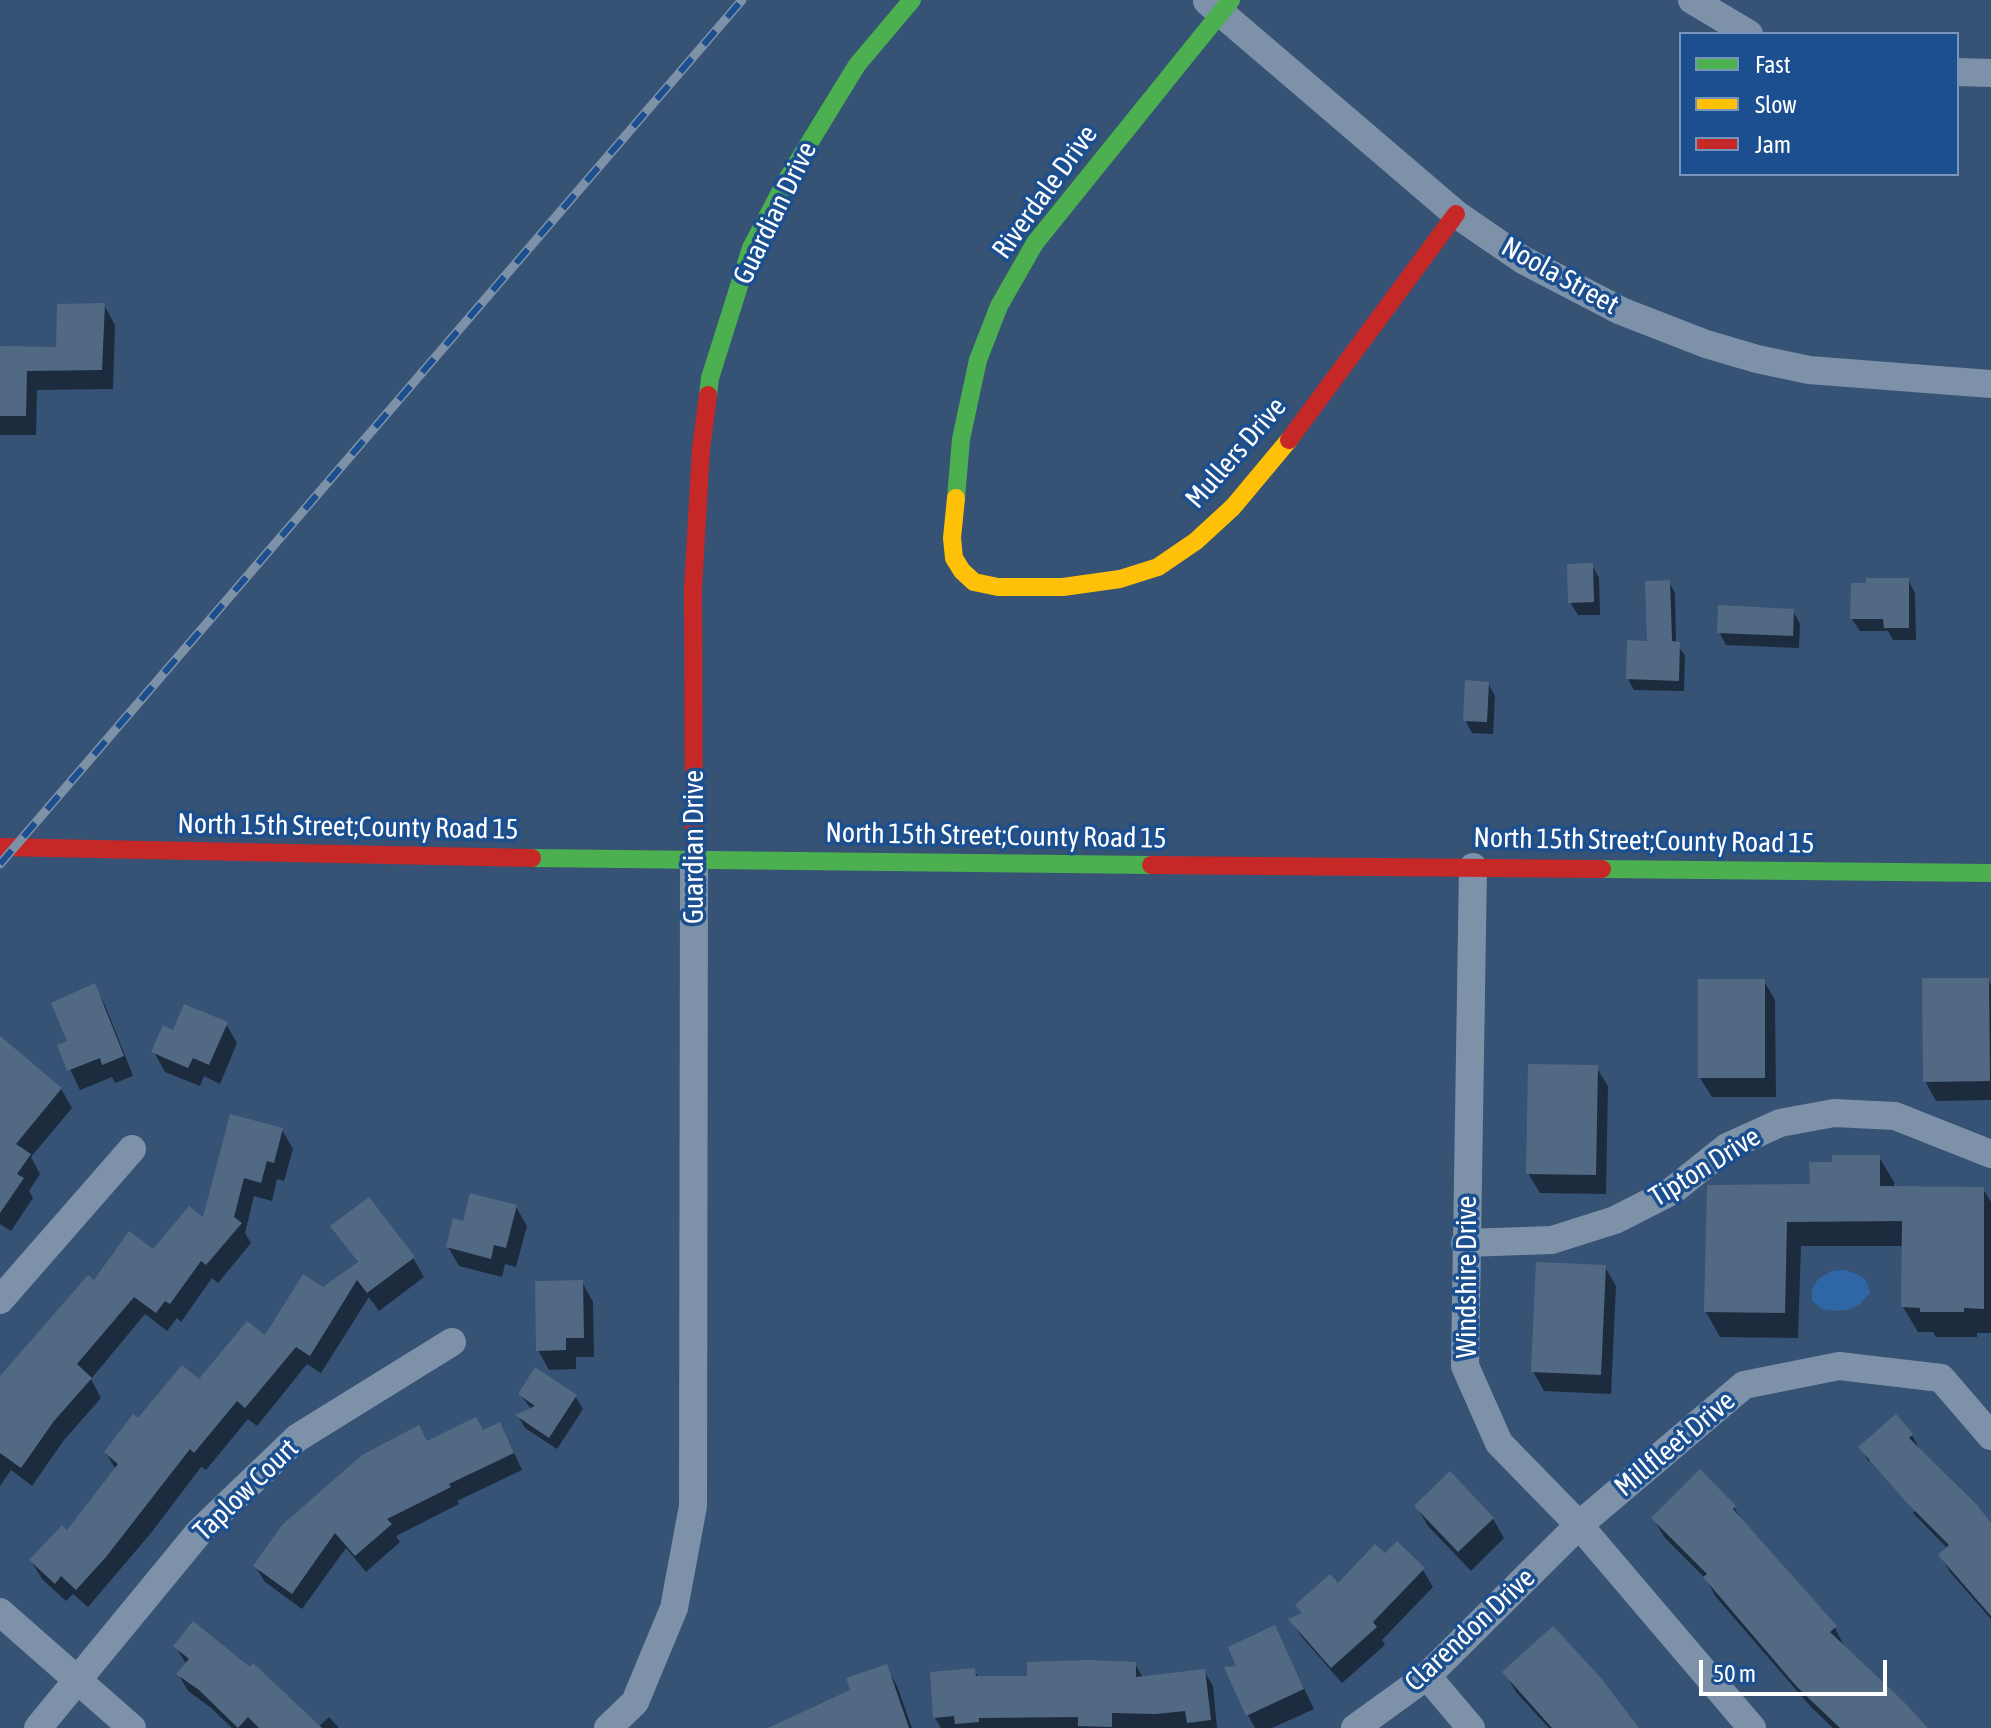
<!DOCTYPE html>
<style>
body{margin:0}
#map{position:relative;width:1991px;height:1728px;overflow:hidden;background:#365274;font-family:"Asap Condensed",sans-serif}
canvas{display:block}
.legend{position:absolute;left:1679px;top:32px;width:280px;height:144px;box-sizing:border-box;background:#1b4f8f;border:2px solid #7695bc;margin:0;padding:10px 14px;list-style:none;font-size:24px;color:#fff}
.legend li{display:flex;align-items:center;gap:16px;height:40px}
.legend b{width:40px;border:2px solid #7695bc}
.scale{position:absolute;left:1699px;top:1660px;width:188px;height:36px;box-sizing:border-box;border:4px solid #fff;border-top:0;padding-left:10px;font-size:24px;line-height:28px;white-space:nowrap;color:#fff;-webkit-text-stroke:6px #1b4f8f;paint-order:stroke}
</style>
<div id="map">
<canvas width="1991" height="1728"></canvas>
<ul class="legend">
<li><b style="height:10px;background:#4caf50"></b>Fast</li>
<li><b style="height:10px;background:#ffc107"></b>Slow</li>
<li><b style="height:10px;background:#c62828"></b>Jam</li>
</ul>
<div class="scale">50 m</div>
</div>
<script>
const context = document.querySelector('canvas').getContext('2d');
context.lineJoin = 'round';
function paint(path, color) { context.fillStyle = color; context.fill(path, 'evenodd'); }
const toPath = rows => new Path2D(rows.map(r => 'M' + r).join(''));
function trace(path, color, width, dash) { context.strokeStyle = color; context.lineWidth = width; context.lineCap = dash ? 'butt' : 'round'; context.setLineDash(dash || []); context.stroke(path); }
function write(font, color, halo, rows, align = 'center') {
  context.font = font + ' "Asap Condensed",sans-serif'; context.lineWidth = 7; context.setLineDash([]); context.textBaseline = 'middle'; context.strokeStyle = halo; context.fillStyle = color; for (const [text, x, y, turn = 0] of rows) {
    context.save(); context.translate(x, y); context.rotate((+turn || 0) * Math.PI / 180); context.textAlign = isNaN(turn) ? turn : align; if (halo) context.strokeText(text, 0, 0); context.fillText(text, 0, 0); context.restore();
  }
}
const green = toPath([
 [1845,1270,1857,1274,1866,1280,1870,1293,1860,1304,1850,1309,1837,1311,1822,1309,1812,1301,1812,1289,1818,1279,1832,1271]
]);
const shadow = toPath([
 [104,305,115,325,113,389,37,390,36,435,0,435,0,348,57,349],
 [1592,565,1599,578,1600,615,1578,615,1570,602],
 [1908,580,1915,593,1916,640,1893,640,1888,631,1860,631,1852,619],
 [1669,582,1675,593,1676,644,1685,655,1684,691,1634,690,1628,679,1649,643],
 [1793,611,1800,624,1799,648,1726,645,1719,632],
 [1488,683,1495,696,1493,734,1472,733,1465,720],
 [1988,980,1991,985,1991,1100,1936,1101,1925,1081],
 [1764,981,1775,1000,1776,1097,1712,1097,1700,1078],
 [94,986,105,1005,133,1076,115,1083,112,1077,80,1090,59,1046,69,1042],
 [226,1024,237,1043,220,1084,204,1076,200,1086,165,1072,154,1052,174,1033],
 [0,1066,61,1089,72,1108,31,1157,40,1174,29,1191,33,1198,11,1231,0,1224],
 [1596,1067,1608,1086,1606,1194,1540,1193,1528,1173],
 [282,1130,293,1149,284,1181,277,1179,272,1201,254,1196,245,1233,251,1243,218,1283,212,1278,181,1322,177,1318,167,1331,145,1314,91,1379,101,1398,64,1440,32,1486,11,1470,0,1486,0,1379,94,1283,153,1252,204,1221],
 [1879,1157,1894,1182,1894,1188,1983,1189,1991,1202,1991,1333,1977,1333,1977,1337,1936,1337,1933,1332,1918,1332,1903,1307,1904,1246,1801,1246,1798,1338,1720,1337,1706,1312,1812,1186,1834,1164],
 [516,1207,527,1226,516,1267,505,1264,502,1277,459,1266,448,1247,464,1223],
 [333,1226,413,1258,424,1277,379,1311,369,1297,321,1373,307,1364,257,1426,248,1419,206,1470,201,1467,151,1533,88,1607,73,1594,66,1601,42,1579,31,1561,67,1533,116,1470,106,1453,139,1421,266,1338,323,1289,359,1264],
 [1605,1267,1616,1286,1611,1394,1544,1391,1533,1371],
 [582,1282,593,1302,594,1357,576,1357,576,1369,549,1370,538,1350],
 [520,1394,575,1396,583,1409,557,1449,525,1428,518,1416,532,1410],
 [483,1432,509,1442,522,1470,457,1501,459,1504,396,1536,400,1542,366,1572,346,1548,302,1609,265,1582,255,1566,427,1443],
 [1912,1435,1921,1452,1991,1524,1991,1619,1950,1572,1940,1555,1948,1549,1913,1513,1916,1510,1873,1461,1868,1461,1861,1448],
 [1416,1506,1493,1519,1504,1538,1471,1571,1428,1526],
 [1734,1507,1745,1526,1835,1628,1845,1648,1925,1728,1833,1728,1811,1707,1716,1597,1706,1579,1665,1538,1653,1518],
 [1397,1544,1423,1570,1433,1587,1382,1640,1385,1645,1342,1683,1301,1636,1291,1620,1303,1614,1338,1586,1385,1556],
 [1275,1628,1314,1709,1272,1728,1255,1728,1248,1715,1239,1668],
 [175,1646,318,1727,329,1717,339,1728,232,1728,210,1707,188,1691,179,1675,187,1665],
 [1135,1664,1143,1678,1204,1671,1213,1686,1217,1728,941,1728,935,1718,974,1670,979,1678,1029,1678],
 [886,1666,897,1686,912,1728,777,1728,852,1691],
 [1505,1673,1636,1728,1549,1728,1516,1692]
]);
const building = toPath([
 [105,303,102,370,27,371,26,416,0,416,0,346,56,347,57,304],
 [1593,563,1594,602,1568,603,1567,564],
 [1866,578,1909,578,1909,628,1884,628,1883,619,1850,619,1851,583,1866,583],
 [1670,580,1672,641,1680,642,1679,681,1626,679,1627,640,1647,641,1645,581],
 [1718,605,1794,609,1793,636,1717,633],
 [1465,680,1489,682,1487,722,1463,721],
 [1922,978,1989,978,1990,1081,1923,1082],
 [1698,979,1765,979,1765,1078,1698,1078],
 [95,983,124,1056,102,1065,100,1058,67,1071,57,1045,67,1041,51,1003],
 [184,1004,228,1022,209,1065,193,1058,188,1068,151,1052,163,1025,173,1030],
 [0,1036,62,1088,16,1144,31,1154,17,1174,24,1178,0,1213],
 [1528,1064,1598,1065,1596,1175,1526,1174],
 [230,1114,283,1128,274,1163,267,1161,261,1183,244,1178,234,1217,242,1223,206,1265,201,1261,170,1304,165,1301,156,1313,134,1297,77,1364,92,1378,54,1421,21,1468,0,1453,0,1376,88,1275,94,1280,129,1231,153,1249,189,1206,203,1217],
 [1832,1155,1880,1155,1880,1186,1984,1187,1984,1309,1964,1308,1964,1312,1920,1312,1920,1308,1901,1307,1902,1221,1787,1222,1785,1313,1704,1312,1707,1185,1810,1184,1809,1162,1832,1162],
 [470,1193,517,1205,506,1248,494,1245,491,1259,446,1247,453,1218,463,1221],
 [369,1197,415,1257,367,1293,357,1280,310,1356,296,1347,245,1408,237,1401,194,1453,190,1449,106,1557,76,1590,61,1576,55,1584,29,1560,62,1525,67,1530,118,1464,104,1452,133,1414,138,1418,182,1365,199,1379,247,1321,265,1335,303,1274,323,1287,358,1262,330,1226],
 [1536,1262,1606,1265,1601,1375,1531,1372],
 [583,1280,584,1338,566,1338,566,1350,536,1351,535,1281],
 [535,1367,577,1395,549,1438,515,1415,535,1406,518,1394],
 [1896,1414,1913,1434,1909,1438,1977,1505,1991,1523,1991,1616,1938,1555,1949,1545,1908,1504,1858,1447],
 [476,1417,483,1430,500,1422,514,1453,449,1484,451,1487,387,1519,392,1524,355,1556,335,1533,292,1594,253,1566,282,1525,362,1455,419,1425,427,1441],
 [1700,1469,1736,1506,1733,1509,1837,1626,1830,1632,1903,1701,1928,1728,1840,1728,1797,1687,1703,1577,1707,1574,1651,1518],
 [1450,1471,1494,1518,1458,1552,1414,1506],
 [1397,1541,1425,1568,1373,1622,1377,1627,1331,1668,1288,1619,1302,1613,1295,1605,1330,1574,1338,1583,1375,1544,1385,1553],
 [193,1621,250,1667,253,1663,322,1728,259,1728,248,1717,238,1728,199,1690,176,1674,189,1659,173,1646],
 [1275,1625,1304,1689,1246,1716,1224,1667,1236,1666,1228,1647],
 [1553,1626,1601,1678,1639,1728,1552,1728,1502,1672],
 [1088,1660,1136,1662,1136,1677,1205,1669,1211,1720,1187,1723,1185,1711,1156,1714,1112,1713,1112,1727,1078,1726,1078,1717,979,1718,979,1722,955,1724,954,1716,933,1718,930,1672,975,1668,976,1676,1027,1676,1027,1662],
 [887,1664,909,1728,768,1728,850,1690,846,1678]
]);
const street = toPath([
 [1692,0,1749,34],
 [1207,1,1456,214,1523,260,1621,311,1706,344,1757,359,1809,370,1991,384],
 [1957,72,1991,73],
 [1473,867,1465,1366,1499,1443,1579,1525,1752,1728],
 [1465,1243,1552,1240,1615,1220,1672,1191,1727,1147,1780,1123,1834,1113,1895,1116,1991,1154],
 [0,1300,132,1149],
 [0,1612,132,1728],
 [1427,1676,1471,1728],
 [38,1728,200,1531,297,1438,452,1342],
 [608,1728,635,1702,674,1608,693,1506,694,861],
 [1355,1728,1427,1676,1579,1525,1744,1385,1839,1366,1941,1378,1991,1436]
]);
const fast = toPath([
 [708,395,710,378,751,248,786,181,857,65,912,0],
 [956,498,961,439,978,360,999,306,1035,243,1231,0],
 [532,858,1151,865],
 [1602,869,1991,873]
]);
const slow = toPath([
 [956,498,952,538,954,558,962,571,974,582,998,587,1063,587,1120,579,1158,567,1196,541,1233,507,1289,440]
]);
const jam = toPath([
 [1289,440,1456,214],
 [0,847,532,858],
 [694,861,693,589,701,449,708,395],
 [1151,865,1602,869]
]);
const rail = toPath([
 [0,864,742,0]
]);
const streetNames = [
 ["Riverdale Drive",1045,192,-54],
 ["Guardian Drive",775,213,-64],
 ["Noola Street",1560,276,29],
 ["Mullers Drive",1236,453,-49],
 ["North 15th Street;County Road 15",348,827,1],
 ["North 15th Street;County Road 15",996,836,1],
 ["North 15th Street;County Road 15",1644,841,1],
 ["Guardian Drive",694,847,-90],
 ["Tipton Drive",1705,1167,-32],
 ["Windshire Drive",1467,1277,-90],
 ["Millfleet Drive",1675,1444,-40],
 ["Taplow Court",246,1490,-44],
 ["Clarendon Drive",1470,1630,-43]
];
paint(green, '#2f66a5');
paint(shadow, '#0007');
paint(building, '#526984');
trace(street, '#7d92a8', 28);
trace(fast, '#4caf50', 18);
trace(slow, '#ffc107', 18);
trace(jam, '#c62828', 18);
trace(rail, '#7e92a7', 9);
trace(rail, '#1b4f8f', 6, [18]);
write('28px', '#fff', '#1b4f8f', streetNames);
</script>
